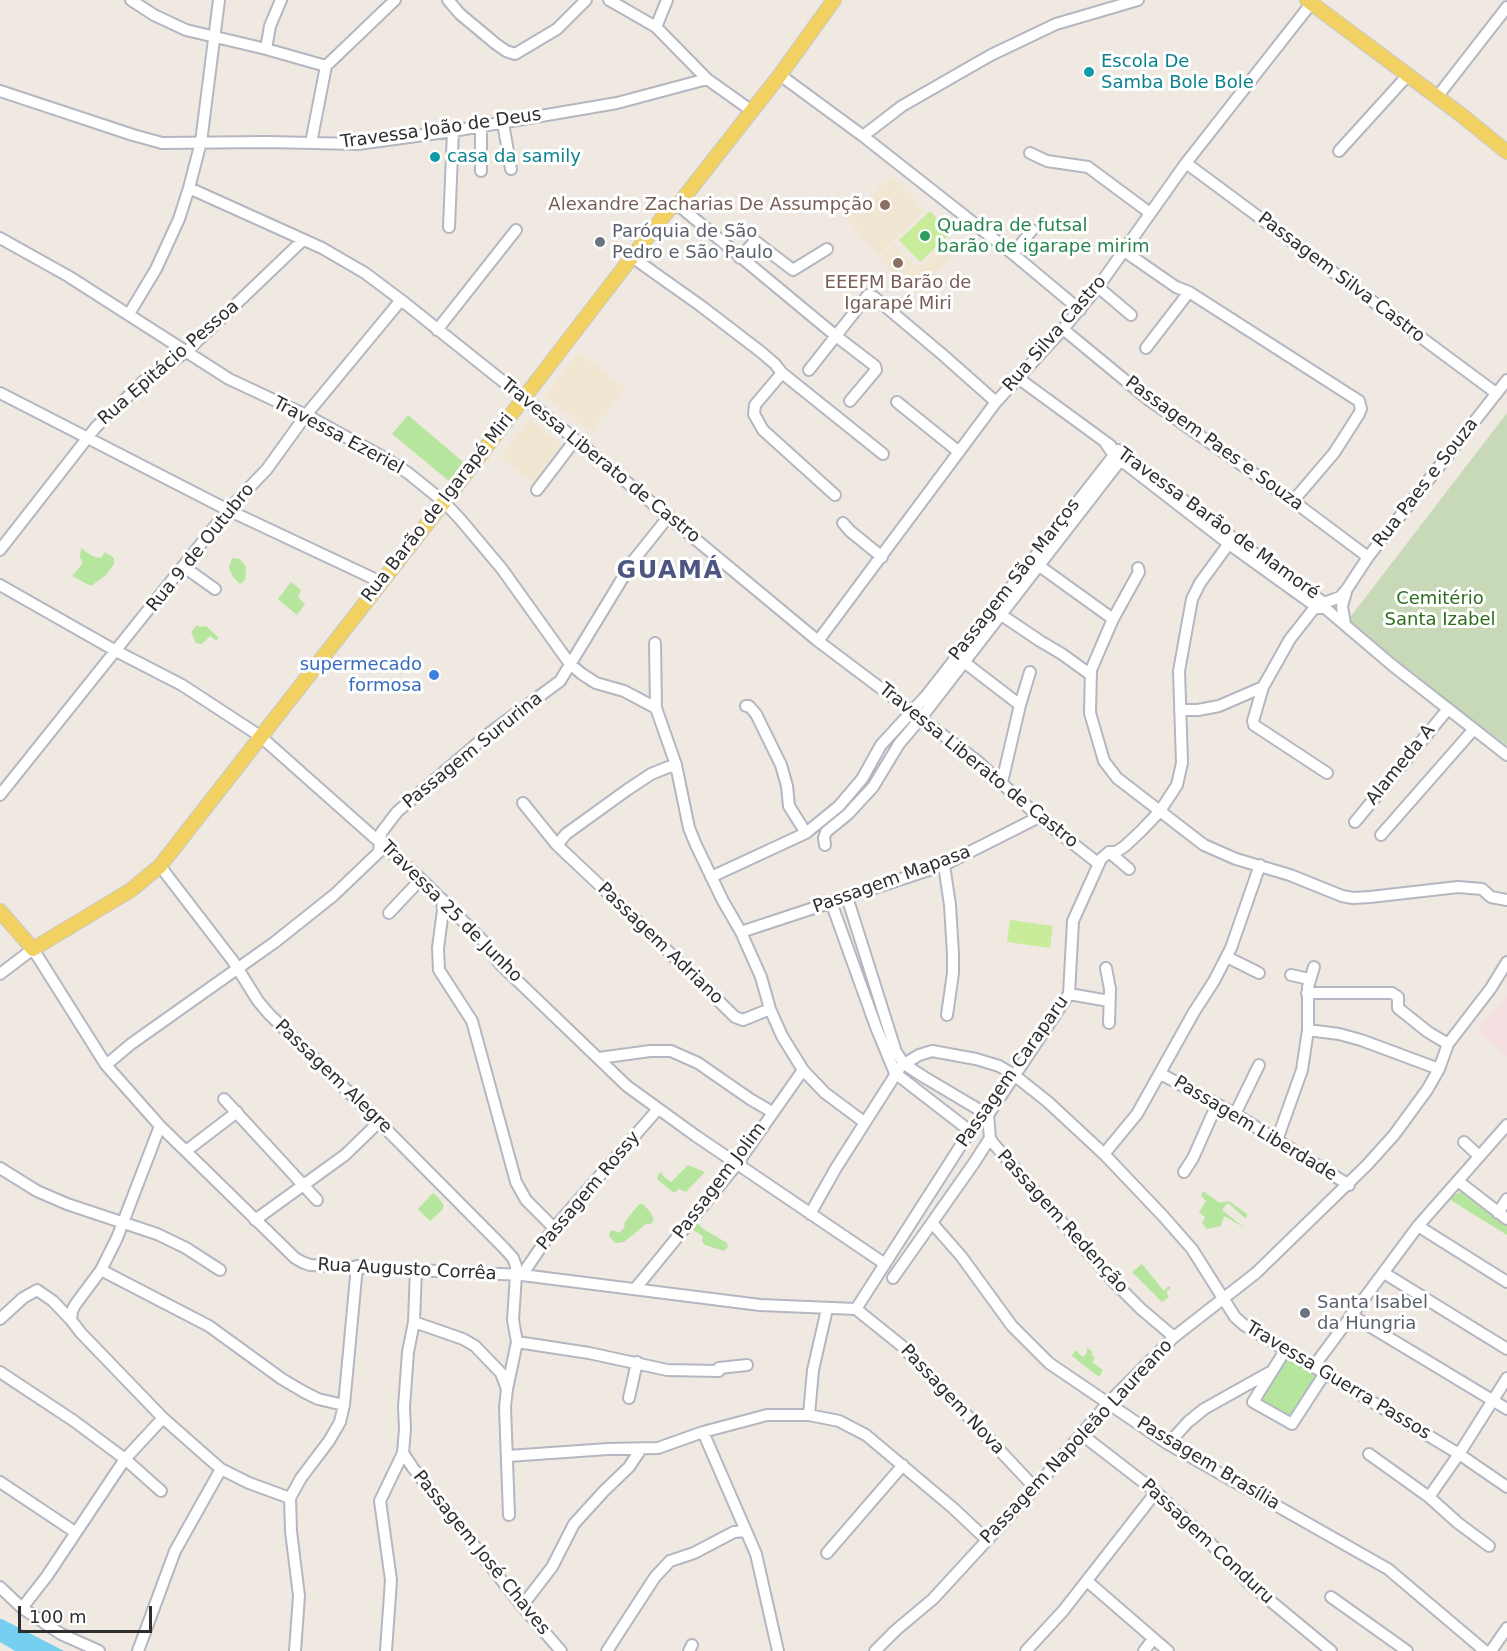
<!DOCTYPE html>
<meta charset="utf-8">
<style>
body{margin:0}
#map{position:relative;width:1507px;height:1651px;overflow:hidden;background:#efe9e1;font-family:"DejaVu Sans",sans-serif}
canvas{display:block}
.scale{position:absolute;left:18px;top:1606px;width:134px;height:27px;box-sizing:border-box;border:3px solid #2e2e2e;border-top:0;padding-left:8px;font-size:18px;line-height:21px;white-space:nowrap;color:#2e2e2e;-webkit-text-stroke:4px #fff;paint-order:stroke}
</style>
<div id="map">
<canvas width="1507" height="1651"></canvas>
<div class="scale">100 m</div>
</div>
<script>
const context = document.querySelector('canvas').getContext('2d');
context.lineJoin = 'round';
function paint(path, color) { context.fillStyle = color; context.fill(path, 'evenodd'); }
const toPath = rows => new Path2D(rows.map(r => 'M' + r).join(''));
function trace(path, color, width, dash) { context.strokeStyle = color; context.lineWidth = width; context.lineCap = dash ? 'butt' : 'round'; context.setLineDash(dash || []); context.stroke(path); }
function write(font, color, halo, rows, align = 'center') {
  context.font = font + ' "DejaVu Sans",sans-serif'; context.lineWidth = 6; context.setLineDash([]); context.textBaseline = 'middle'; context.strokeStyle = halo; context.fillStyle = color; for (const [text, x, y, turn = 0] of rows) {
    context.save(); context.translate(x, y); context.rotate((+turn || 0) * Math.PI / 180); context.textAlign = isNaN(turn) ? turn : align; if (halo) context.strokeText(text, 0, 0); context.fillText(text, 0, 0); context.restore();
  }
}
const education = toPath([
 [891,176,925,211,879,255,846,219],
 [947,240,958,251,914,294,879,258,894,244,918,268],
 [579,352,625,389,591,432,544,396],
 [529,419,566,448,537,486,500,457]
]);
const medical = toPath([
 [1507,996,1507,1056,1477,1031]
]);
const green = toPath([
 [408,415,463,462,449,481,392,434],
 [81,548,89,554,95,557,101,558,105,552,114,558,114,564,106,575,91,586,72,576,83,563,80,558],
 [232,558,240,559,246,567,245,580,240,584,234,578,229,568],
 [291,582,301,590,298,597,305,604,297,615,278,599],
 [197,625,200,627,206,626,218,637,217,641,210,636,202,644,196,643,191,632],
 [688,1165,705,1172,686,1192,679,1189,674,1193,657,1179,658,1175,661,1172,664,1177,671,1182],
 [1463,1190,1507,1222,1507,1235,1449,1199],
 [1203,1191,1220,1203,1229,1201,1247,1214,1246,1219,1228,1203,1222,1210,1245,1228,1224,1216,1221,1226,1207,1229,1202,1223,1205,1217,1199,1212,1206,1201,1201,1196],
 [433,1193,439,1198,444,1206,442,1210,430,1221,418,1209],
 [639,1204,643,1204,651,1213,654,1219,651,1224,646,1224,624,1242,615,1243,609,1236,610,1232,613,1230,619,1233,624,1228,625,1222],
 [697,1222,702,1228,727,1243,728,1247,724,1251,705,1245,702,1241,703,1236,690,1228],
 [1142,1264,1164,1291,1169,1286,1171,1288,1166,1292,1169,1297,1162,1302,1132,1272],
 [1087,1348,1093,1352,1091,1354,1095,1358,1092,1362,1103,1370,1099,1377,1072,1356,1075,1350,1083,1357,1087,1353],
 [1287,1353,1323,1375,1292,1424,1257,1402]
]);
const cemetery = toPath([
 [1507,413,1507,745,1452,705,1348,620]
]);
const pitch = toPath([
 [930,211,951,233,920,262,899,240],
 [1010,920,1053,926,1050,948,1007,942]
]);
const water = toPath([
 [0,1619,2,1619,64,1651,15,1651,0,1642]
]);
const minor = toPath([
 [131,0,154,15,186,30,266,49,326,66],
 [448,0,460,14,496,44,506,51,515,54,557,29,586,0],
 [609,0,656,27,707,79,752,111],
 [656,27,667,0],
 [266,49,270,26,281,0],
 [780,75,863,136,1013,254,1080,310],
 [0,91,133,135,162,143,267,142,358,144,453,131,617,103,707,79],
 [1437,97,1507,7],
 [503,123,511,169],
 [481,126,481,171],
 [863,136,902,106,991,55,1056,24,1138,0],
 [311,143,326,66,395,0],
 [1339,151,1408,75],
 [1030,153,1047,161,1088,167,1150,213],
 [1186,163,1496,393],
 [189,188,322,248,365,273,401,300,570,435,818,641,976,760,1039,817,1099,864],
 [678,205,836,336,875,366,876,370,850,401],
 [449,227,453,131],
 [0,238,68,276,229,379,306,415,390,461,408,473,444,502,460,519,502,569,570,664,582,674,596,683,624,691,656,708],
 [1124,251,1176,287,1189,292,1359,401,1361,409,1359,414,1334,453,1293,501],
 [1013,254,1032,230],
 [632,257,701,306,761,352,775,364,782,373,883,454],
 [740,258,755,241,793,270,827,249],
 [1098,287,1131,315],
 [129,314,156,269,179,219,189,188,201,142,219,0],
 [1063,329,1149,400,1293,501,1368,557],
 [437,330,516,230],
 [1146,348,1189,292],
 [809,370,868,295,874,297,943,355,996,402],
 [782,373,755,405,754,414,763,430,835,495],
 [1018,378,1111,446],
 [0,393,228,510,381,582],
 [897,402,959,452],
 [1106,444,1114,455,1229,544,1318,608,1325,608,1392,665,1507,755],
 [1169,489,1233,538,1323,602,1325,608],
 [537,490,575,440],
 [843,523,850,531,882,557],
 [0,550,96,427,146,379,186,352,303,240],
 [1038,565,1113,619],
 [184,567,215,589],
 [1138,568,1139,572,1113,619,1091,670,1090,713,1104,761,1117,778,1204,845,1236,859,1290,875,1342,896,1353,898,1370,897,1458,887,1482,889,1491,897,1507,900],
 [0,585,116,651,182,685,260,736,421,879,483,941,500,964,627,1086,696,1136,885,1264],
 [1323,602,1327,602,1340,597,1347,589,1368,557,1507,380],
 [1000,614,1040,641,1062,654,1091,675],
 [1345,624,1342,606,1346,592],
 [818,641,996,402,1063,329,1098,287,1186,163,1314,0],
 [655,643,656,708,676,765,689,828,696,845,723,901,741,932,761,977,770,1009,782,1036,803,1070,825,1093,864,1122],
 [964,662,1020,705],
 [1263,687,1253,721,1254,725,1327,773],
 [746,706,749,706,756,714,781,765,787,786,789,806,806,833],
 [1180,710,1198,710,1219,706,1263,687,1290,639,1316,606],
 [1002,782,1020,705,1030,672],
 [0,795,228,510,267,469,306,415,401,300],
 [523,803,557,845,628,912,735,1017,743,1020,770,1009],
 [1355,822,1448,709],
 [1381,835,1474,729],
 [557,845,566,834,627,790,651,774,676,764],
 [825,845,824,838,826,832,848,814,873,787,899,744,921,718,1123,457],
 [1109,852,1129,869],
 [944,865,950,905,953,954,953,973,947,1015],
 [160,866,233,961,258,1001,269,1014,379,1122,504,1248,513,1258,516,1266,516,1275,513,1320,517,1342,507,1389,505,1407,509,1515],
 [711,877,806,833,839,806,862,779,881,745,926,696,1118,450],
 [847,897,896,1052,904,1064,924,1077,988,1115],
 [442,899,443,910,438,948,439,970,472,1021,516,1182,526,1200,554,1228],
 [831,902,876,1027,895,1073,970,1131],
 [389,913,421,879],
 [741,932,944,865,1039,817],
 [1227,957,1259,973],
 [1106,968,1110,989,1109,1023],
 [0,974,33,949,106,1065,160,1126,295,1258,302,1262,310,1265,522,1275,760,1305,856,1309,902,1346,1035,1488],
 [1291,975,1309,979],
 [1307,993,1392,993,1398,997,1398,1008,1428,1032,1448,1044],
 [1069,994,1109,1001],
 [1308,1030,1339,1034,1361,1040,1439,1069],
 [599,1058,650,1051,671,1051,698,1063,750,1099,772,1112],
 [106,1065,131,1044,275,942,334,895,379,852,381,833,397,812,487,735,560,681,633,561,669,516],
 [1161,1074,1235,1114,1349,1185],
 [224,1099,317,1200],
 [1235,1114,1259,1065],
 [988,1115,990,1138,993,1143,1114,1282,1141,1309,1174,1337],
 [160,1126,117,1238,101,1270,75,1305,72,1311,71,1320,81,1333,163,1418,206,1456,221,1469,249,1483,290,1498],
 [1277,1140,1302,1070,1308,1030,1308,987,1314,967],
 [1464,1142,1479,1156],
 [186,1151,237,1112],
 [1104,1154,1137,1114,1194,1012,1214,981,1231,948,1260,865],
 [0,1168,37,1191,67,1204,157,1234,186,1248,220,1270],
 [1184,1172,1193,1158,1217,1104],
 [1458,1181,1507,1219],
 [1498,1213,1507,1199],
 [810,1214,836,1168,901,1066,919,1055,932,1051,976,1059,999,1066,1014,1075,1048,1102,1104,1154,1163,1216,1192,1249,1235,1317,1244,1325,1459,1454,1507,1487],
 [255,1220,345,1155,379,1122],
 [932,1223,961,1256,1012,1326,1049,1363,1168,1444,1388,1569,1485,1651],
 [1418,1226,1507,1282],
 [101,1270,209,1326,282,1379,304,1392,318,1399,344,1405],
 [1384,1273,1507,1349],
 [522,1275,554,1228,658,1109],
 [893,1278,974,1163,990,1138],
 [635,1289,737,1164,803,1070],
 [856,1309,970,1131,988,1115,1069,994,1073,921,1101,859,1109,852,1116,852,1125,846,1141,831,1160,811,1177,785,1182,763,1179,671,1192,599,1200,583,1233,538],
 [1351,1315,1507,1409],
 [0,1319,23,1298,37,1290,53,1301,71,1320],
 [414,1322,463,1339,475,1346,501,1373,507,1389],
 [517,1342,589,1353,667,1370,719,1371,719,1368,747,1365],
 [1286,1349,1253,1402,1292,1424,1325,1373],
 [1314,1366,1418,1226,1507,1125],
 [0,1372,74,1421,125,1459,161,1491],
 [629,1398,637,1362],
 [809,1415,813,1370,827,1309],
 [703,1432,756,1554,778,1651],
 [1081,1434,1156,1492,1211,1544,1250,1584,1331,1651],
 [1168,1444,1188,1422,1204,1409,1270,1372],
 [403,1453,413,1468,522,1606,561,1651],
 [1369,1454,1429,1497,1458,1523,1489,1546],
 [508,1456,608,1449,658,1448,703,1432,767,1415,809,1415,839,1421,866,1435,953,1508,987,1540],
 [0,1482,75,1532],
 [1429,1497,1459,1454,1507,1378],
 [827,1553,903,1465],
 [1087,1581,1168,1651],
 [0,1587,22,1608,61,1634,99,1651],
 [1331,1597,1407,1651],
 [522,1606,552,1567,574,1524,604,1491,629,1467,641,1449],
 [22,1608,47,1576,125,1459,163,1418],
 [138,1651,175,1551,221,1469],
 [295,1651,299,1596,291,1531,290,1498,301,1478,329,1441,340,1422,344,1405,357,1266],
 [386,1651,391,1580,380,1501,403,1453,405,1429,404,1407,408,1352,414,1322,416,1269],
 [607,1651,655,1577,670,1561,694,1553,734,1532,746,1531],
 [689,1651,692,1645],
 [875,1651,896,1630,933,1599,1035,1488,1108,1403,1174,1337,1256,1273,1367,1165,1394,1135,1427,1090,1439,1069,1448,1044,1491,988,1507,962],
 [1026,1651,1063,1611,1156,1492],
 [1144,1651,1153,1639],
 [1491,1651,1507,1628]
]);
const major = toPath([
 [1307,0,1460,114,1507,152],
 [0,911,33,949,131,890,160,866,444,502,632,257,670,208,678,205,780,75,834,0]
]);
const markers = [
 [1089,72,6,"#0f9aa8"],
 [435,157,6,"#0f9aa8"],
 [885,205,6,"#8d6e63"],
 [925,236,6,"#2e9e5b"],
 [600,242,6,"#6b7280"],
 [898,263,6,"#8d6e63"],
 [434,675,6,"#3f7fe0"],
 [1305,1313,6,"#6b7280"]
];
const cultureNames = [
 ["Escola De",1101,62],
 ["Samba Bole Bole",1101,83],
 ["casa da samily",447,157]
];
const streetNames = [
 ["Travessa João de Deus",441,129,-8],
 ["Passagem Silva Castro",1341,278,37],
 ["Rua Silva Castro",1055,334,-49],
 ["Rua Epitácio Pessoa",169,363,-41],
 ["Travessa Ezeriel",338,436,28],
 ["Passagem Paes e Souza",1214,444,36],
 ["Travessa Liberato de Castro",600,461,39],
 ["Rua Paes e Souza",1426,483,-52],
 ["Rua Barão de Igarapé Miri",438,508,-52],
 ["Travessa Barão de Mamoré",1218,524,36],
 ["Rua 9 de Outubro",201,548,-51],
 ["Passagem São Marços",1015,580,-52],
 ["Passagem Sururina",473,751,-39],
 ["Alameda A",1401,765,-51],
 ["Travessa Liberato de Castro",978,766,39],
 ["Passagem Mapasa",892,880,-20],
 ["Travessa 25 de Junho",451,912,45],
 ["Passagem Adriano",660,944,44],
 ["Passagem Caraparu",1013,1072,-55],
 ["Passagem Alegre",333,1077,44],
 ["Passagem Liberdade",1255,1129,31],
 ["Passagem Jolim",720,1181,-53],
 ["Passagem Rossy",589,1191,-50],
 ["Passagem Redenção",1062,1222,48],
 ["Rua Augusto Corrêa",407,1270,3],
 ["Travessa Guerra Passos",1338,1381,31],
 ["Passagem Nova",952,1400,47],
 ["Passagem Napoleão Laureano",1077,1442,-47],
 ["Passagem Brasília",1208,1464,31],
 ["Passagem Conduru",1207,1542,43],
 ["Passagem José Chaves",481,1553,51]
];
const educationNames = [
 ["Alexandre Zacharias De Assumpção",873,205],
 ["EEEFM Barão de",898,283,"center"],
 ["Igarapé Miri",898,304,"center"]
];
const leisureNames = [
 ["Quadra de futsal",937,226],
 ["barão de igarape mirim",937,247]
];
const worshipNames = [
 ["Paróquia de São",612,232],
 ["Pedro e São Paulo",612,253],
 ["Santa Isabel",1317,1303],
 ["da Hungria",1317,1324]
];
const parkNames = [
 ["Cemitério",1440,599],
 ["Santa Izabel",1440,620]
];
const shopNames = [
 ["supermecado",422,665],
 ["formosa",422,686]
];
const districtNames = [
 ["GUAMÁ",670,572]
];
paint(education, '#f0e6d1');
paint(medical, '#f5dfe0');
paint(green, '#b6e59e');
paint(cemetery, '#c8d9b8');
paint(pitch, '#c9ec9a');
paint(water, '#75cff0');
trace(minor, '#b4b7c1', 14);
trace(major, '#c9c9c9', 16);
trace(minor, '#fff', 10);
trace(major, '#f2d163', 14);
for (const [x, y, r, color] of markers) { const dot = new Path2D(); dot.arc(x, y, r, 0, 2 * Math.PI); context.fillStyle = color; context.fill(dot); trace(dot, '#fff', 2); }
write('18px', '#0d838f', '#fff', cultureNames, 'left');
write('18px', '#2e2e2e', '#fff', streetNames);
write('18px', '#785e54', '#fff', educationNames, 'right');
write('18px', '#27864d', '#fff', leisureNames, 'left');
write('18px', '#5b616d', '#fff', worshipNames, 'left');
write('18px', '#2c6e1b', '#fff', parkNames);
write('18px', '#366cbe', '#fff', shopNames, 'right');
context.letterSpacing = '1.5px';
write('bold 24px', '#4d5680', '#fff', districtNames);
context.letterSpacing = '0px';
</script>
